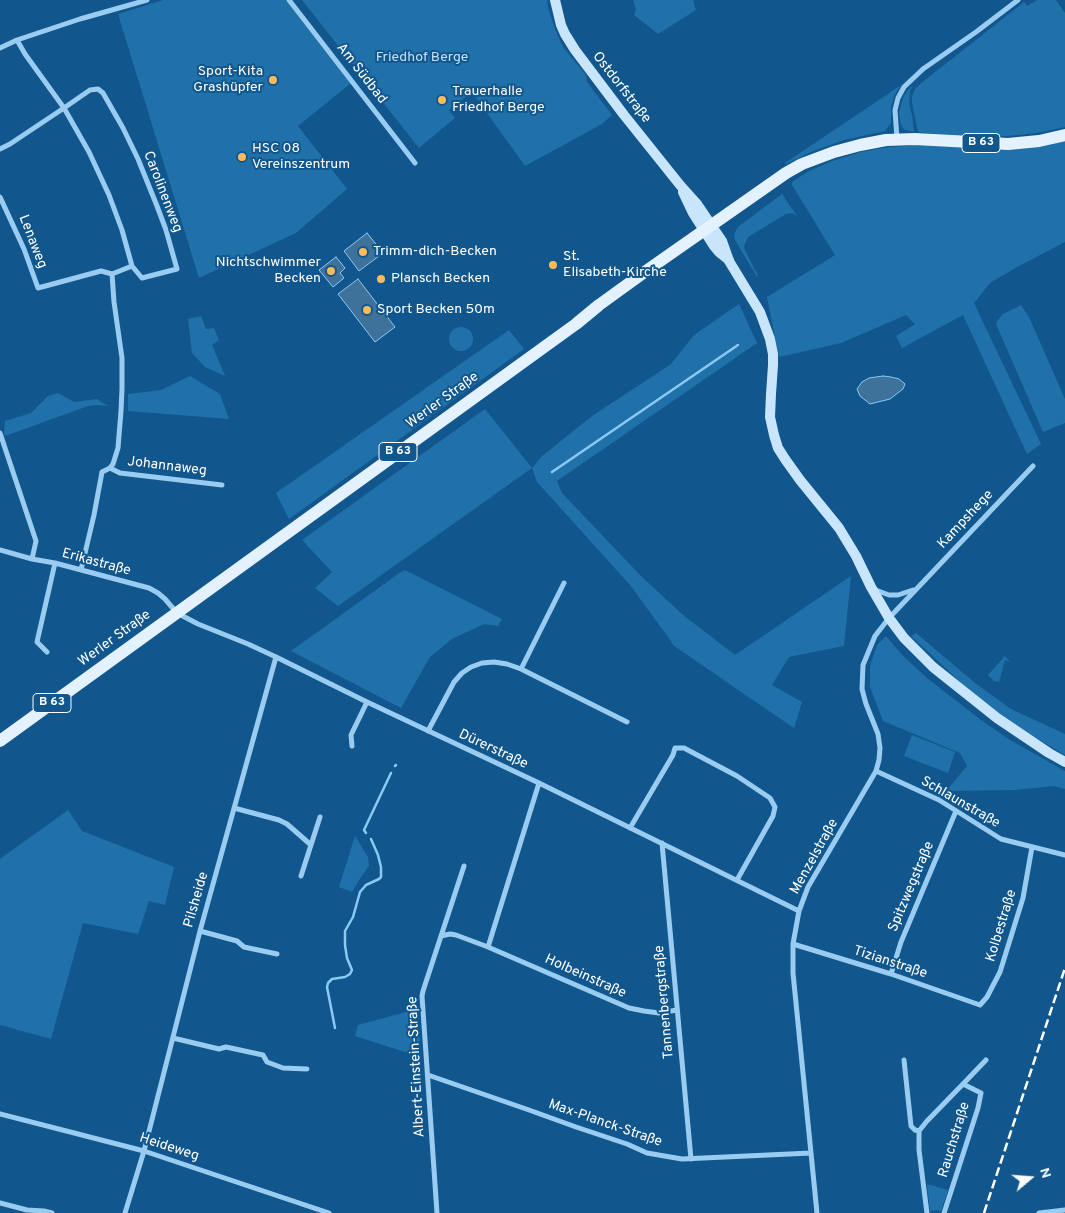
<!DOCTYPE html>
<meta charset="utf-8">
<style>
body{margin:0}
#map{position:relative;width:1065px;height:1213px;overflow:hidden;background:#11578d;font-family:Overpass,sans-serif}
canvas{display:block}
.north{position:absolute;left:1005px;top:1153px;width:50px;height:50px;-webkit-text-stroke:4px #11578d;paint-order:stroke;rotate:72deg;font-size:14px;font-weight:700;line-height:20px;text-align:center;color:#fff}
.north::after{content:'';display:block;margin:auto;width:18px;height:22px;background:#fff;clip-path:polygon(50% 0,100% 100%,50% 72%,0 100%)}
</style>
<div id="map">
<canvas width="1065" height="1213"></canvas>
<div class="north">N</div>
</div>
<script>
const context = document.querySelector('canvas').getContext('2d');
context.lineJoin = 'round';
function paint(path, color) { context.fillStyle = color; context.fill(path, 'evenodd'); }
const toPath = rows => new Path2D(rows.map(r => 'M' + r).join(''));
function trace(path, color, width, dash) { context.strokeStyle = color; context.lineWidth = width; context.lineCap = dash ? 'butt' : 'round'; context.setLineDash(dash || []); context.stroke(path); }
function write(font, color, halo, rows, align = 'center') {
  context.font = font + ' Overpass,sans-serif'; context.lineWidth = 4; context.setLineDash([]); context.textBaseline = 'middle'; context.strokeStyle = halo; context.fillStyle = color; for (const [text, x, y, turn = 0] of rows) {
    context.save(); context.translate(x, y); context.rotate((+turn || 0) * Math.PI / 180); context.textAlign = isNaN(turn) ? turn : align; if (halo) context.strokeText(text, 0, 0); context.fillText(text, 0, 0); context.restore();
  }
}
const green = toPath([
 [163,0,286,0,351,83,298,126,347,189,296,233,199,278,118,14],
 [302,0,547,0,548,8,555,29,563,47,586,75,587,82,612,115,602,124,525,166,472,92,449,110,455,118,419,148],
 [633,0,693,0,696,10,658,34,634,15,636,9],
 [1037,0,1056,0,1065,13,1065,127,1037,133,1008,136,963,137,918,132,912,103,912,96,915,89,920,84,1024,2,1027,6],
 [901,85,894,96,891,108,891,123,885,131,844,140,811,152,786,164,785,163],
 [913,86,910,91,909,104,912,115,914,132,905,130,902,127,900,121,899,113,903,98,907,91,911,87],
 [1065,139,1065,242,1017,267,990,283,974,303,1041,444,1027,454,963,315,902,348,896,336,915,324,906,315,841,343,779,357,767,297,835,255,792,185,792,182,809,171,832,161,861,152,889,147,921,145],
 [782,194,797,216,792,213,786,214,748,237,744,246,745,250,758,276,757,277,735,240,734,236,735,232,739,226],
 [739,304,757,343,557,481,562,493,641,576,683,615,735,655,851,576,844,646,789,657,772,685,802,702,794,728,674,646,668,637,630,585,537,482,532,468,338,606,315,588,332,572,302,540,485,409,532,468,542,456,592,416,671,364,694,335],
 [1021,305,1029,317,1065,399,1065,423,1043,432,996,324,997,321,1003,314],
 [201,316,206,329,214,328,219,340,212,345,225,376,205,367,192,353,188,319],
 '449 339a12 12 0 1 1 24 0a12 12 0 1 1-24 0Z',
 [509,330,524,349,289,519,276,493],
 [190,376,220,394,229,419,128,411,128,394,161,390],
 [58,393,74,402,97,399,108,406,97,405,88,406,5,436,4,432,5,421,31,413,48,396],
 [405,570,502,619,498,626,484,624,452,639,430,657,401,708,291,651,398,574],
 [916,633,975,683,1011,709,1065,734,1065,755,1013,724,981,701,911,636],
 [886,636,903,656,927,678,981,720,1010,740,1065,771,1065,789,1054,786,1015,790,946,791,967,766,960,753,883,721,870,687,870,666,877,645],
 [1005,656,1010,662,1005,660,999,682,994,681,988,675],
 [912,735,955,752,948,773,904,756],
 [68,810,82,831,174,867,165,905,149,901,138,934,83,923,51,1039,0,1025,0,859],
 [355,836,368,857,369,866,361,877,352,892,339,887],
 [417,1009,421,1057,355,1036,358,1025],
 [927,1184,948,1190,941,1211,937,1210,930,1211]
]);
const water = toPath([
 [367,233,383,253,359,271,344,251,367,233],
 [336,257,345,268,340,273,344,278,333,287,319,270,336,257],
 [358,279,395,327,375,342,338,294,358,279],
 [883,376,891,377,899,379,905,384,903,389,890,399,870,404,860,396,857,389,862,382,869,378,883,376]
]);
const stream = toPath([
 [552,472,738,345],
 [395,766,396,765],
 [366,833,364,830,391,773],
 [335,1028,327,987,328,983,332,979,345,977,350,974,352,970,347,958,345,945,345,931,353,917,360,892,366,885,379,879,381,877,381,867,378,855,371,839]
]);
const street = toPath([
 [289,0,415,163],
 [0,48,17,40,80,19,147,0],
 [897,139,895,110,898,98,904,87,923,69,976,32,1018,0],
 [0,149,10,144,64,108,90,90,98,89,103,93,123,128,138,159,157,206,166,230,177,269,142,278,132,266,122,230,109,195,89,152,64,108,25,54,17,40],
 [0,197,24,249,38,288,101,271,112,274,132,266],
 [0,433,36,541,32,559],
 [110,468,120,473,222,485],
 [0,550,32,559,55,563,149,588,158,593,165,599,177,613,198,624,248,644,276,657,367,702,539,783,799,911],
 [81,570,94,515,102,472,110,468,113,464,118,448,121,411,122,389,122,358,114,302,112,274],
 [873,589,889,595,898,595,913,590],
 [47,652,37,642,55,563],
 [521,669,564,583],
 [428,731,454,682,462,673,471,667,482,663,494,662,507,664,521,669,627,722],
 [352,746,351,735,367,702],
 [876,771,939,800,1001,839,1065,855],
 [234,808,279,820,287,824,311,845],
 [630,828,673,755,675,748,684,748,737,776,770,798,775,807,773,816,737,880],
 [662,843,691,1159],
 [301,876,320,817],
 [200,931,237,941,244,947,277,954],
 [441,936,450,934,456,935,488,947,629,1008,644,1011,659,1013,677,1010],
 [793,944,891,974,980,1005,987,997,1000,972,1023,898,1032,847],
 [488,947,539,783],
 [891,974,901,942,956,811],
 [173,1038,219,1049,226,1047,263,1055,267,1062,283,1068,307,1069],
 [904,1060,911,1126,915,1130,919,1131],
 [428,1075,529,1110,576,1127,627,1144,647,1153,682,1159,811,1153],
 [963,1084,986,1060],
 [0,1114,144,1151,329,1213],
 [0,1203,27,1210,44,1211,52,1213],
 [125,1213,144,1151,200,931,276,657],
 [437,1213,422,996,423,991,464,866],
 [817,1213,793,973,793,944,799,911,808,887,876,771,879,760,880,748,878,734,866,704,862,689,863,665,875,636,889,618,1033,466],
 [927,1213,919,1150,919,1131,927,1121,963,1084,981,1093,978,1108,944,1213],
 [1039,1213,1065,1210]
]);
const secondary = toPath([
 [555,0,561,25,565,34,575,50,624,115,680,185,697,204,722,241,729,261,760,312,770,339,773,354,773,365,771,394,770,417,774,435,778,448,785,459,800,480,839,528,856,556,871,587,889,618,904,638,933,667,997,718,1049,753,1065,762],
 [683,192,693,213,714,246,719,252,729,260]
]);
const primary = toPath([
 [0,741,576,324,599,305,646,271,786,173,802,164,834,152,860,145,886,140,915,139,1008,144,1039,141,1065,135]
]);
const rail = toPath([
 [984,1213,1065,968]
]);
const markers = [
 [273,80,5,"#ffbb5a"],
 [442,100,5,"#ffbb5a"],
 [242,157,5,"#ffbb5a"],
 [363,252,5,"#ffbb5a"],
 [553,265,5,"#ffbb5a"],
 [331,271,5,"#ffbb5a"],
 [381,279,5,"#ffbb5a"],
 [367,310,5,"#ffbb5a"]
];
const shields = [
 [981,143,38],
 [398,452,38],
 [52,703,38]
];
const shieldNames = [
 ["B 63",981,143],
 ["B 63",398,452],
 ["B 63",52,703]
];
const parkNames = [
 ["Friedhof Berge",422,58]
];
const poiNames = [
 ["Sport-Kita",263,72,"right"],
 ["Grashüpfer",263,88,"right"],
 ["Trauerhalle",452,92],
 ["Friedhof Berge",452,108],
 ["HSC 08",252,149],
 ["Vereinszentrum",252,165],
 ["Trimm-dich-Becken",373,252],
 ["St.",563,257],
 ["Elisabeth-Kirche",563,273],
 ["Nichtschwimmer",321,263,"right"],
 ["Becken",321,279,"right"],
 ["Plansch Becken",391,279],
 ["Sport Becken 50m",377,310]
];
const streetNames = [
 ["Am Südbad",361,74,52],
 ["Ostdorfstraße",621,88,52],
 ["Carolinenweg",162,192,69],
 ["Lenaweg",32,242,69],
 ["Werler Straße",443,401,-36],
 ["Johannaweg",167,467,7],
 ["Kampshege",966,520,-47],
 ["Erikastraße",96,563,15],
 ["Werler Straße",115,639,-36],
 ["Dürerstraße",493,750,25],
 ["Schlaunstraße",960,803,30],
 ["Menzelstraße",815,857,-61],
 ["Spitzwegstraße",912,887,-67],
 ["Pilsheide",197,900,-74],
 ["Kolbestraße",1002,926,-73],
 ["Tizianstraße",890,963,18],
 ["Holbeinstraße",585,977,24],
 ["Tannenbergstraße",665,1002,-95],
 ["Albert-Einstein-Straße",417,1067,-93],
 ["Max-Planck-Straße",605,1124,19],
 ["Rauchstraße",955,1140,-73],
 ["Heideweg",169,1148,18]
];
paint(green, '#2070aa');
paint(water, '#3f729a');
trace(water, '#8bc9f5', 1);
trace(stream, '#8bc9f5', 2.5);
trace(street, '#9accf2', 5);
trace(secondary, '#c8e5fc', 10);
trace(primary, '#e4f2ff', 12);
trace(rail, '#fff', 2.5, [9, 4]);
for (const [x, y, r, color] of markers) { const dot = new Path2D(); dot.arc(x, y, r, 0, 2 * Math.PI); context.fillStyle = color; context.fill(dot); trace(dot, '#11578d', 2); }
for (const [x, y, w] of shields) { const box = new Path2D(); box.roundRect(x - w / 2, y - 9.5, w, 19, 4); context.fillStyle = '#11578d'; context.fill(box); trace(box, '#fff', 1); }
write('bold 12px', '#fff', null, shieldNames);
write('14px', '#c1e3fd', '#11578d', parkNames);
write('14px', '#fff', '#11578d', poiNames, 'left');
write('14px', '#fff', '#11578d', streetNames);
</script>
